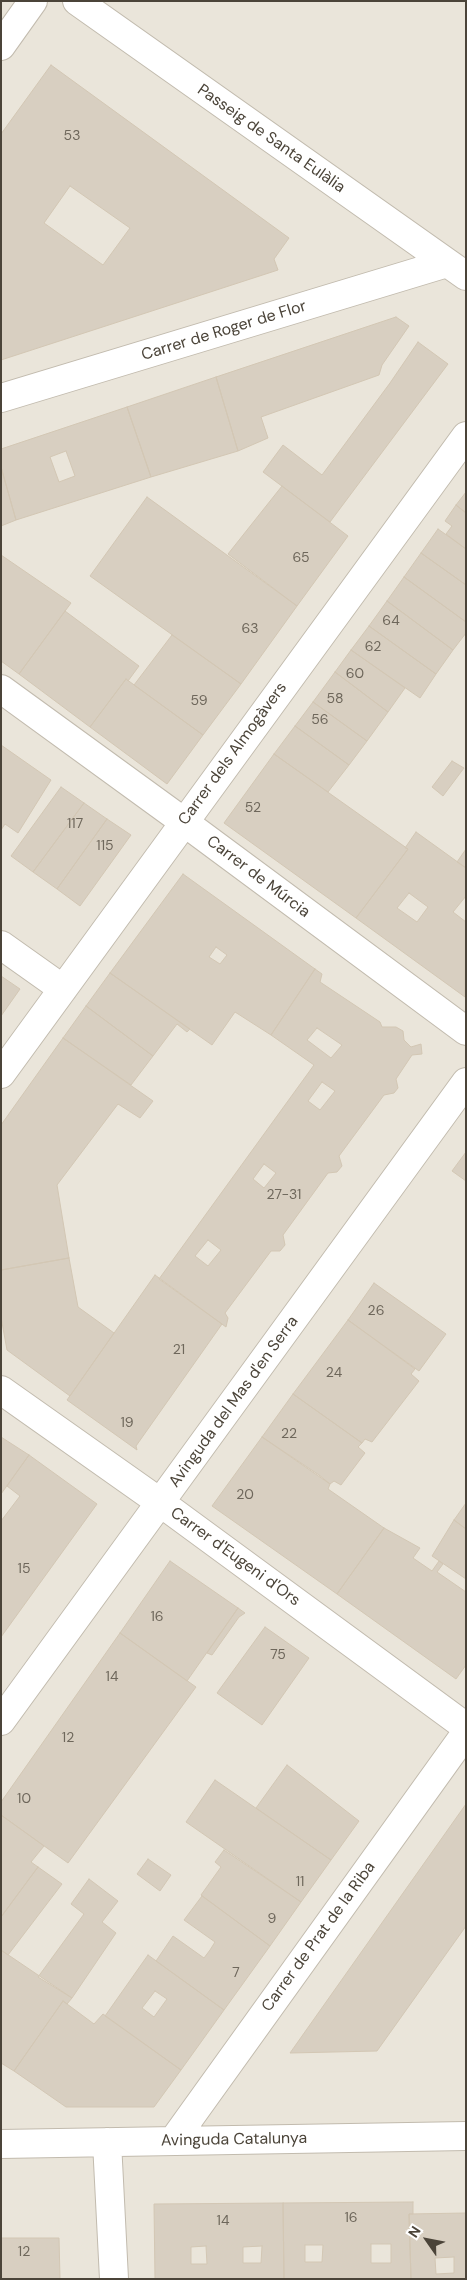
<!DOCTYPE html>
<meta charset="utf-8">
<style>
body{margin:0}
#map{position:relative;width:467px;height:2280px;overflow:hidden;background:#f6f3ec;font-family:"DM Sans",sans-serif}
canvas{display:block}
.frame{position:absolute;inset:0;border:2px solid #4b4439;pointer-events:none}
.north{position:absolute;left:402px;top:2215px;width:50px;height:50px;-webkit-text-stroke:4px #fff;paint-order:stroke;rotate:303deg;font-size:14px;font-weight:700;line-height:20px;text-align:center;color:#4b4439}
.north::after{content:'';display:block;margin:auto;width:18px;height:22px;background:#4b4439;clip-path:polygon(50% 0,100% 100%,50% 72%,0 100%)}
</style>
<div id="map">
<canvas width="467" height="2280"></canvas>
<div class="frame"></div>
<div class="north">N</div>
</div>
<script>
const context = document.querySelector('canvas').getContext('2d');
context.lineJoin = 'round';
function paint(path, color) { context.fillStyle = color; context.fill(path, 'evenodd'); }
const toPath = rows => new Path2D(rows.map(r => 'M' + r).join(''));
function trace(path, color, width, dash) { context.strokeStyle = color; context.lineWidth = width; context.lineCap = dash ? 'butt' : 'round'; context.setLineDash(dash || []); context.stroke(path); }
function write(font, color, halo, rows, align = 'center') {
  context.font = font + ' "DM Sans",sans-serif'; context.lineWidth = 4; context.setLineDash([]); context.textBaseline = 'middle'; context.strokeStyle = halo; context.fillStyle = color; for (const [text, x, y, turn = 0] of rows) {
    context.save(); context.translate(x, y); context.rotate((+turn || 0) * Math.PI / 180); context.textAlign = isNaN(turn) ? turn : align; if (halo) context.strokeText(text, 0, 0); context.fillText(text, 0, 0); context.restore();
  }
}
const residential = toPath([
 [1,1,466,1,466,2279,1,2279]
]);
const building = toPath([
 [51,65,289,238,274,259,278,270,1,360,1,134,51,65],
 [70,186,130,228,103,265,44,223,70,186],
 [396,317,409,326,382,365,379,375,261,417,268,438,238,451,216,377,396,317],
 [418,342,448,364,330,522,263,472,283,445,322,475,390,383,418,342],
 [216,377,238,451,151,477,127,407,216,377],
 [127,407,151,477,16,520,1,467,1,449,127,407],
 [66,451,75,476,59,482,50,457,66,451],
 [1,467,16,520,1,526,1,467],
 [282,486,348,536,297,606,228,554,282,486],
 [466,492,466,513,456,505,466,492],
 [147,497,297,606,241,684,90,576,147,497],
 [456,505,466,513,466,549,446,534,452,526,445,521,456,505],
 [438,529,466,549,466,585,421,553,438,529],
 [421,553,466,585,466,622,404,577,421,553],
 [1,555,71,603,19,674,1,661,1,555],
 [404,577,466,622,466,633,453,650,387,601,404,577],
 [387,601,453,650,436,674,369,626,387,601],
 [65,611,139,666,128,681,126,679,90,727,19,674,65,611],
 [369,626,436,674,420,698,351,650,369,626],
 [172,635,241,684,203,735,134,685,172,635],
 [351,650,405,688,388,712,335,672,351,650],
 [335,672,388,712,367,741,313,702,335,672],
 [126,679,203,735,167,784,90,727,126,679],
 [313,702,367,741,349,765,295,726,313,702],
 [295,726,349,765,328,792,274,754,295,726],
 [1,745,51,780,18,833,5,824,1,830,1,745],
 [274,754,408,849,356,918,224,823,274,754],
 [452,761,464,768,443,796,432,787,452,761],
 [61,787,84,803,33,872,11,856,61,787],
 [84,803,107,819,57,889,33,872,84,803],
 [107,819,131,835,80,906,57,889,107,819],
 [416,832,466,868,466,896,453,912,466,922,465,997,356,918,408,849,405,848,416,832],
 [409,893,428,907,417,922,397,908,409,893],
 [466,849,466,868,457,862,466,849],
 [183,874,315,969,271,1035,235,1012,212,1045,110,973,183,874],
 [216,947,227,955,220,964,209,957,216,947],
 [315,969,322,974,320,982,380,1022,382,1027,396,1027,403,1031,404,1040,411,1047,421,1044,422,1054,412,1055,396,1079,398,1088,394,1093,384,1095,339,1156,342,1166,337,1172,328,1173,283,1235,285,1245,280,1251,271,1251,225,1313,228,1318,226,1327,159,1279,314,1065,271,1035,315,969],
 [317,1028,342,1045,331,1058,307,1040,317,1028],
 [322,1082,335,1091,320,1110,308,1101,322,1082],
 [264,1164,276,1173,264,1188,253,1179,264,1164],
 [208,1240,221,1250,208,1266,195,1256,208,1240],
 [110,973,190,1029,187,1032,177,1024,153,1056,86,1006,110,973],
 [1,976,20,989,1,1016,1,976],
 [86,1006,153,1056,131,1085,63,1038,86,1006],
 [63,1038,153,1101,140,1118,118,1104,57,1185,69,1258,1,1270,1,1125,63,1038],
 [466,1152,466,1181,452,1171,466,1152],
 [69,1258,78,1307,114,1333,70,1396,7,1350,1,1317,1,1270,69,1258],
 [155,1275,222,1324,136,1446,137,1450,67,1400,155,1275],
 [374,1283,446,1334,419,1371,348,1320,374,1283],
 [348,1320,415,1369,411,1374,419,1381,372,1442,365,1439,362,1443,293,1394,348,1320],
 [293,1394,362,1443,358,1447,365,1453,341,1485,334,1481,330,1484,262,1437,293,1394],
 [1,1437,29,1455,1,1494,1,1437],
 [262,1437,319,1475,330,1484,328,1489,384,1528,337,1594,212,1506,262,1437],
 [29,1455,97,1504,1,1637,1,1521,20,1496,7,1486,29,1455],
 [466,1503,466,1529,454,1520,466,1503],
 [454,1520,466,1529,466,1579,432,1556,454,1520],
 [384,1528,420,1548,413,1558,432,1571,439,1561,443,1564,437,1572,466,1592,466,1665,456,1679,337,1594,384,1528],
 [170,1561,238,1608,187,1681,120,1633,170,1561],
 [238,1608,245,1613,239,1617,212,1655,207,1653,238,1608],
 [265,1627,309,1658,262,1725,217,1693,265,1627],
 [120,1633,196,1687,68,1863,1,1815,1,1802,120,1633],
 [287,1765,359,1821,331,1860,256,1808,287,1765],
 [215,1780,331,1860,301,1902,186,1822,215,1780],
 [466,1804,466,1926,377,2051,290,2053,466,1804],
 [1,1815,44,1846,31,1862,38,1867,1,1917,1,1815],
 [224,1850,301,1902,270,1946,201,1895,221,1867,215,1862,224,1850],
 [148,1859,171,1875,160,1891,137,1874,148,1859],
 [38,1867,62,1884,8,1955,1,1950,1,1917,38,1867],
 [89,1879,118,1901,102,1922,116,1933,72,1998,38,1977,84,1914,71,1904,89,1879],
 [202,1896,270,1946,224,2010,156,1961,173,1936,204,1958,210,1950,215,1942,184,1920,202,1896],
 [1,1950,72,1998,67,2004,63,2001,14,2071,1,2063,1,1950],
 [148,1955,224,2010,181,2070,105,2016,148,1955],
 [155,1991,167,1999,154,2017,142,2008,155,1991],
 [63,2001,94,2024,103,2014,181,2070,154,2107,66,2107,14,2071,63,2001],
 [413,2202,413,2214,409,2214,411,2279,284,2279,283,2203,413,2202],
 [371,2244,391,2244,391,2263,371,2263,371,2244],
 [305,2245,323,2245,322,2262,305,2262,305,2245],
 [283,2203,284,2279,155,2279,154,2204,283,2203],
 [206,2246,207,2264,191,2264,191,2247,206,2246],
 [262,2246,261,2263,243,2263,243,2247,262,2246],
 [466,2213,466,2279,411,2279,409,2214,466,2213],
 [454,2257,454,2273,436,2274,435,2258,454,2257],
 [1,2238,59,2238,60,2279,1,2279,1,2238]
]);
const street = toPath([
 [77,1,466,276],
 [1,46,33,1],
 [1,398,447,263],
 [1,689,184,822,466,1031],
 [1,945,63,989],
 [1,1074,466,436],
 [1,1390,161,1503,466,1727],
 [1,1721,466,1082],
 [173,2141,466,1733],
 [107,2142,114,2279],
 [1,2144,466,2136]
]);
const numberNames = [
 ["53",72,136],
 ["65",301,558],
 ["64",391,621],
 ["63",250,629],
 ["62",373,647],
 ["60",355,674],
 ["58",335,699],
 ["59",199,701],
 ["56",320,720],
 ["52",253,808],
 ["117",75,824],
 ["115",105,846],
 ["27-31",284,1195],
 ["26",376,1311],
 ["21",179,1350],
 ["24",334,1373],
 ["19",127,1423],
 ["22",289,1434],
 ["20",245,1495],
 ["15",24,1569],
 ["16",157,1617],
 ["75",278,1655],
 ["14",112,1677],
 ["12",68,1738],
 ["10",24,1799],
 ["11",300,1882],
 ["9",272,1919],
 ["7",236,1973],
 ["16",351,2218],
 ["14",223,2221],
 ["12",24,2252]
];
const streetNames = [
 ["Passeig de Santa Eulàlia",271,139,35],
 ["Carrer de Roger de Flor",224,331,-17],
 ["Carrer dels Almogàvers",233,754,-54],
 ["Carrer de Múrcia",258,877,37],
 ["Avinguda del Mas d'en Serra",234,1402,-54],
 ["Carrer d'Eugeni d'Ors",235,1557,36],
 ["Carrer de Prat de la Riba",319,1937,-54],
 ["Avinguda Catalunya",234,2140,-1]
];
paint(residential, '#eae5da');
paint(building, '#d8cfc1');
trace(building, '#d3c7b4', 1);
trace(street, '#c2bbae', 30);
trace(street, '#fff', 28);
write('14px', '#6e675b', null, numberNames);
write('16px', '#4b4439', '#fff', streetNames);
</script>
